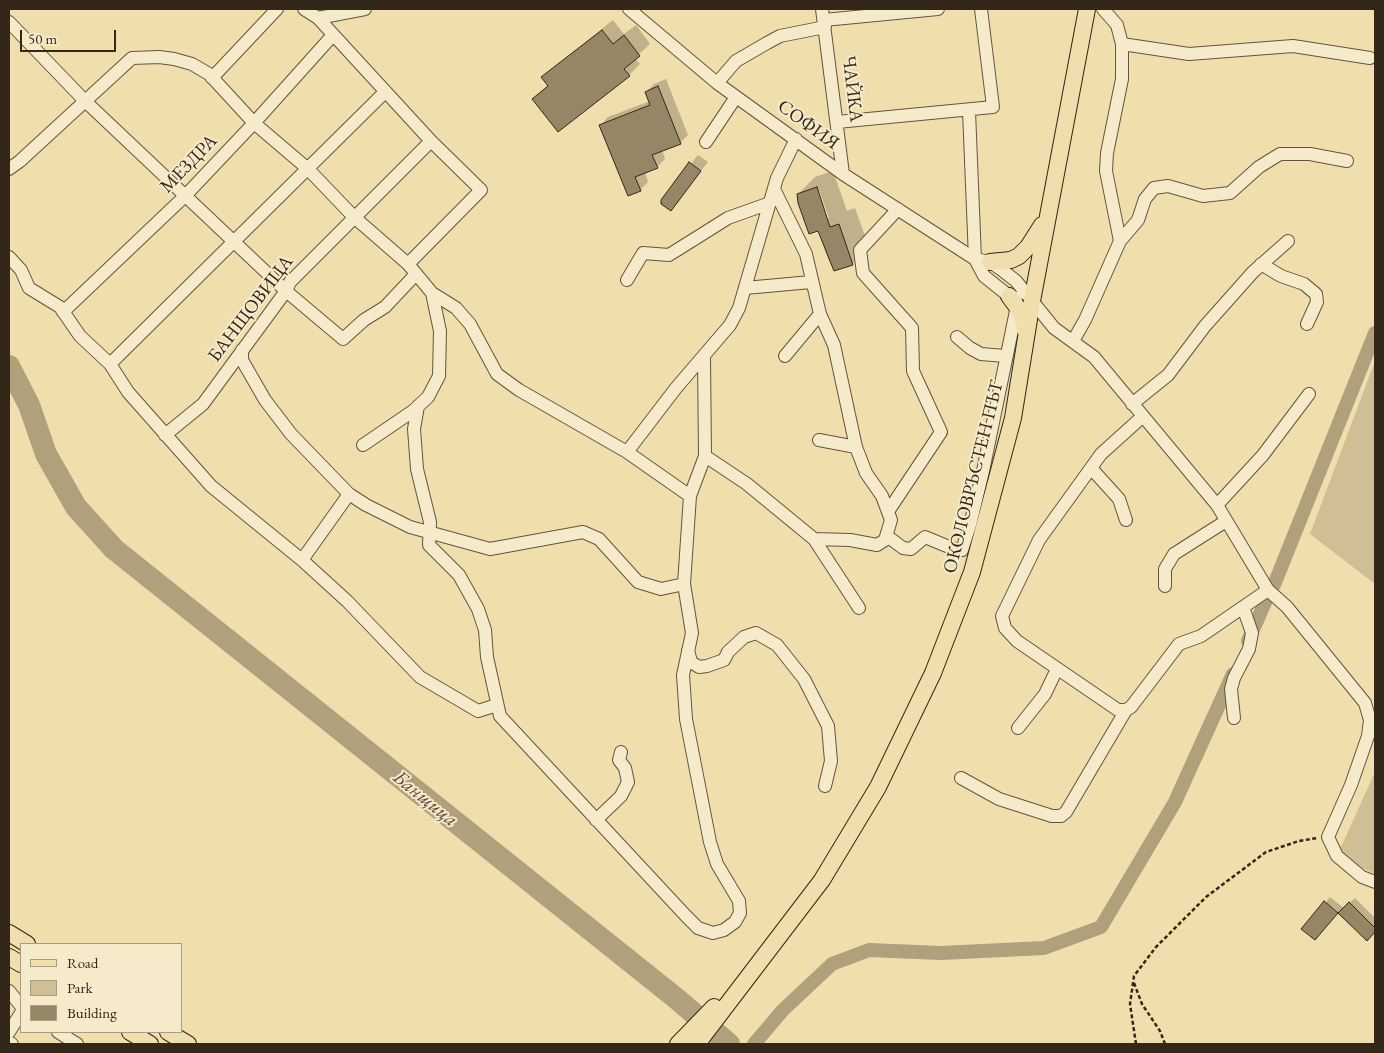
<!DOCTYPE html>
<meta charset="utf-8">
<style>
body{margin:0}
#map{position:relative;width:1384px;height:1053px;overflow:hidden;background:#f0dead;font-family:"EB Garamond",serif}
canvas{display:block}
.frame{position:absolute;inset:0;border:10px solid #33271a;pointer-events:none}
.legend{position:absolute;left:20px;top:943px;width:162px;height:90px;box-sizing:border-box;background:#f5eaca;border:1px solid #a79c84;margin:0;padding:6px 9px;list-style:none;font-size:15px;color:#33271a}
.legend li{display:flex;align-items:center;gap:10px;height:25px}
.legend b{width:25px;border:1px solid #a79c84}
.scale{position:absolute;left:20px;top:30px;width:96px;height:22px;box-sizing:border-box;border:2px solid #33271a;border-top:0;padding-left:6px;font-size:15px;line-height:18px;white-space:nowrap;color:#33271a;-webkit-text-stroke:4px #f5eaca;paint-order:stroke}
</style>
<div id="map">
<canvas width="1384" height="1053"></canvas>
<div class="frame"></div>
<ul class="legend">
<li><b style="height:6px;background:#f0dead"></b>Road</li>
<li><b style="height:14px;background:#d0bf94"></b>Park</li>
<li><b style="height:14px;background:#958666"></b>Building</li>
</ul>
<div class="scale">50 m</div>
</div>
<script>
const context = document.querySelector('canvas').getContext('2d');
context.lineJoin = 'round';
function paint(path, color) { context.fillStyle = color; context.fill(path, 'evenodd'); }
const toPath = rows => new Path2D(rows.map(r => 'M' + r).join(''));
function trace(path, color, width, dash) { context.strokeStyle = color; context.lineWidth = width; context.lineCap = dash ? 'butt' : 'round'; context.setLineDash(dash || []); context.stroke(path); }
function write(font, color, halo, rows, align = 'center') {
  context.font = font + ' "EB Garamond",serif'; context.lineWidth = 4; context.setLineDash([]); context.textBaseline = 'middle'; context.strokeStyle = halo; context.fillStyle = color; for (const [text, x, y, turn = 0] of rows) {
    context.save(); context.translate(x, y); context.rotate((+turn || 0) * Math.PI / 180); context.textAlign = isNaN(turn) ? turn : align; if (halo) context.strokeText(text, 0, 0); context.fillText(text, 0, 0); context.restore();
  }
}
const green = toPath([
 [1375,361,1375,584,1310,534],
 [1375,772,1375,874,1337,856]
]);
const shadow = toPath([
 [613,20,624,34,636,25,650,44,635,58,640,64,629,75,533,99,548,85,543,77,554,67],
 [666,79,688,135,680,143,662,150,665,159,657,167,645,172,648,182,640,190,600,126,608,117,650,101,646,92,654,84],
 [698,155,708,162,671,210,662,200],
 [833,171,847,211,855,208,869,247,852,264,829,261,818,230,798,194,815,177],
 [819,190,829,218,826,218,817,191],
 [1330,897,1344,908,1355,898,1375,918,1375,931,1367,939,1339,911,1320,934,1303,929]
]);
const canal = toPath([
 [1274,585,1375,333],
 [1248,641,1267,598],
 [754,1044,783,1010,832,964,869,950,941,953,1044,948,1101,927,1175,802,1233,674]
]);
const river = toPath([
 [9,366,29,405,46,454,76,507,114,549,677,999,729,1044]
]);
const building = toPath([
 [602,30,613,44,624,35,640,56,624,69,630,76,558,132,532,99,548,86,541,77,602,30],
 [658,86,681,144,652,155,658,168,635,177,641,191,628,196,599,125,650,105,645,92,658,86],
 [689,162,701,171,671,211,661,204,661,200,689,162],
 [817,187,830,227,839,224,853,265,834,271,818,231,809,234,798,203,797,194,817,187],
 [1324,901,1338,913,1315,940,1301,929,1324,901],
 [1349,902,1375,928,1375,932,1367,941,1338,913,1349,902]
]);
const path = toPath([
 [1134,983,1142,1004,1160,1031,1165,1044],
 [1136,1044,1130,1004,1134,976,1156,947,1206,897,1266,852,1299,841,1317,838]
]);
const minor = toPath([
 [304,9,318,18,431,141,481,190,408,264],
 [629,9,717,83,843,174,975,259,990,262,1002,270,1016,281,1054,328,1094,357,1217,505,1268,590,1287,607,1365,703,1370,720,1368,736,1351,785,1328,837,1337,856,1362,877,1375,882],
 [822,9,843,174],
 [318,18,365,9],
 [824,20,938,9],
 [9,22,84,100,286,291,343,339,364,320,385,307,416,274],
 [1122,44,1189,54,1293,46,1370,58],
 [212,78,277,9],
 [717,83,736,61,767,43,780,36,825,27],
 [969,111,975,259,984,276,1009,296,1016,298],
 [837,122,993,107,981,9],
 [706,142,736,97],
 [9,169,20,161,132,58,159,57,174,59,192,64,209,74,254,123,308,169,354,217,408,264,432,293,440,331,439,376,428,397,413,411,363,445],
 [774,189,806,254,820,314,834,345,856,447,866,473,882,496,891,520,885,540,877,545,850,540,814,539],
 [1120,241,1138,220,1145,199,1154,188,1168,186,1203,196,1230,193,1259,167,1280,154,1310,154,1347,161],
 [9,257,21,270,29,288,60,307,80,336,110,364,128,392,211,486,302,560,347,601,420,677,478,711,497,705],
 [1261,264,1281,276,1304,284,1316,294,1317,302,1307,324],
 [627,280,643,253,669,255,728,218,770,203],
 [745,288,811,282],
 [432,293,456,308,470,324,497,374,519,390,627,452,690,496],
 [63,312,185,196,254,123,333,35],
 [957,337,970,348,981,354,1005,356],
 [1073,341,1085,320,1120,241,1106,171,1107,153,1122,79,1122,44,1117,25,1103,9],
 [242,350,242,360,265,400,291,434,349,494,366,505,410,527,490,549,583,532,599,539,638,582,661,589,684,584],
 [785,356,820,314],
 [110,364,385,92],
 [1132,404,1168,375,1205,326,1253,272,1288,241],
 [418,406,414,429,417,469,430,522,429,545,459,575,478,609,485,630,487,657,500,716,686,916,698,928,713,933,724,930,735,922,740,913,739,901,717,864,710,842,686,719,683,675,692,633,684,584,690,496,705,456,704,356],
 [1142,417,1101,454,1039,540,1002,616,1005,628,1017,641,1118,710,1126,710,1131,707,1179,644,1201,636,1268,590],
 [165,435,203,404,286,291,290,282,431,141],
 [819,440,856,447],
 [627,452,676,388,730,325,739,308,777,178,796,139],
 [705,456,747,484,814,539,859,608],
 [1091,468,1119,499,1126,520],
 [1217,505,1263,455,1309,394],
 [889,510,941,432,913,371,912,328,863,273,860,250,898,209],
 [887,536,903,548,911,549,925,537,954,549,962,550,970,525,983,471,1017,306],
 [302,560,349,494],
 [1165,586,1165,569,1174,554,1226,521],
 [688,650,691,662,699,667,707,666,724,660,728,652,744,637,756,633,777,645,804,679,828,726,831,761,825,786],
 [1234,718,1231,689,1234,678,1249,649,1252,633,1243,607],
 [1018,728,1045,694,1057,669],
 [961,778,999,799,1052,816,1061,816,1066,812,1126,710],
 [596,820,621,796,628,782,625,768,619,760,621,752],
 [9,991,21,1006],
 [9,1032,21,1013],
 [58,1032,77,1044],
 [9,1042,12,1044]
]);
const major = toPath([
 [990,262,1011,260,1019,256,1028,247,1042,225],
 [1009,296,1020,311,1026,332],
 [9,933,27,944],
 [9,957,21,964],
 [130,1032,150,1044],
 [168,1032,188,1044],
 [678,1044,714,1007],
 [697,1044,822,880,878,787,933,673,972,572,1013,418,1032,301,1087,9]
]);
const streetNames = [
 ["ЧАЙКА",852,89,83],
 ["СОФИЯ",808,125,36],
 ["МЕЗДРА",189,164,-46],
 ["БАНЩОВИЦА",251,309,-53],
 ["ОКОЛОВРЪСТЕН ПЪТ",974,477,-76]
];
const waterNames = [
 ["Банщица",425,799,39]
];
paint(green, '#d0bf94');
paint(shadow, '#0003');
trace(canal, '#b0a07b', 14);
trace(river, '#b0a07b', 22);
paint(building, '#958666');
trace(building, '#33271a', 1);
trace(minor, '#62553f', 14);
trace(major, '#33271a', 18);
trace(path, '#33271a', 2.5, [4, 2.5]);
trace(minor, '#f5eaca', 12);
trace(major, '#f0dead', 16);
write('19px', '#33271a', '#f5eaca', streetNames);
write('italic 20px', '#584b37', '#f5eaca', waterNames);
</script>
